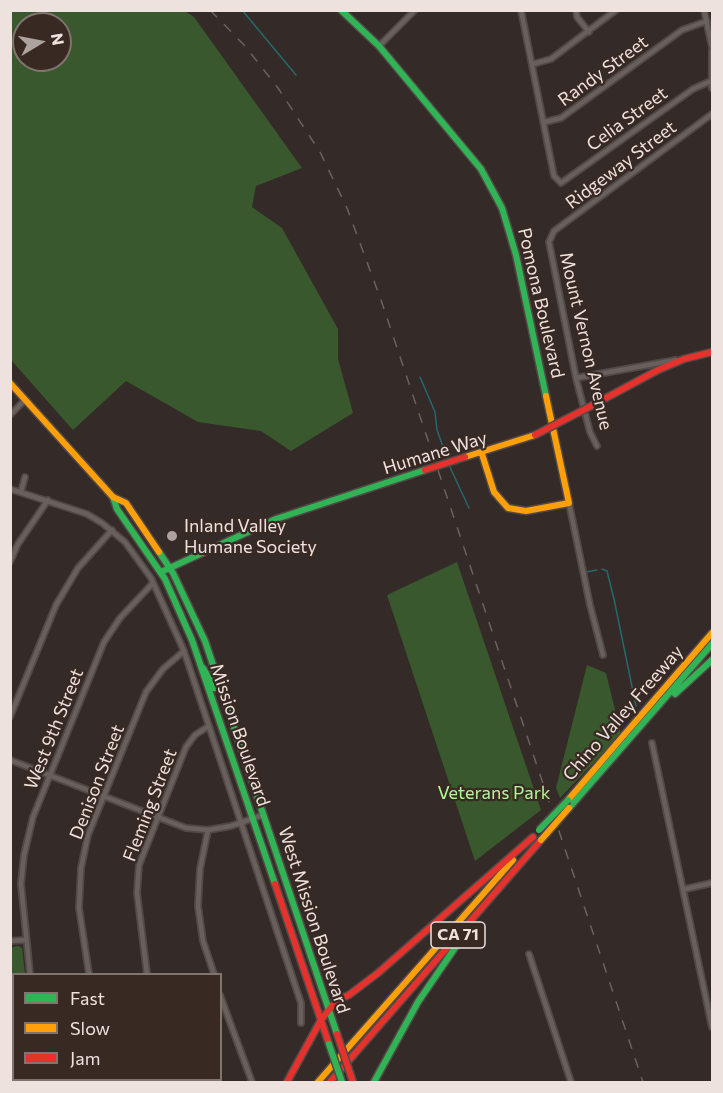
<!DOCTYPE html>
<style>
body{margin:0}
#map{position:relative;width:723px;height:1093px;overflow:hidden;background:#342b28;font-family:Commissioner,sans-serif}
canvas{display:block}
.frame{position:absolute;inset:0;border:12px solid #ede2de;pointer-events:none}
.legend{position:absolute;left:12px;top:973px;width:210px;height:108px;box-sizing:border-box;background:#392923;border:2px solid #81736e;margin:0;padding:8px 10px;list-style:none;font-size:18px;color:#ede2de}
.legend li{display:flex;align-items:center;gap:12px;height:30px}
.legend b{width:30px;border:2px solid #81736e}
.north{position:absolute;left:12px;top:12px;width:60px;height:60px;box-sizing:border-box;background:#392923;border:2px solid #81736e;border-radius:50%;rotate:80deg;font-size:16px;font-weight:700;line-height:24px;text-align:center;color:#ede2de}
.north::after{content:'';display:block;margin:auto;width:21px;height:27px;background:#aca29e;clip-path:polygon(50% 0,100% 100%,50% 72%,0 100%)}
</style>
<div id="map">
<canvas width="723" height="1093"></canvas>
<div class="frame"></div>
<ul class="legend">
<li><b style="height:8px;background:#30b455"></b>Fast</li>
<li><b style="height:8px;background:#ff9f0a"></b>Slow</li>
<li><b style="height:8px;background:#e5322d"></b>Jam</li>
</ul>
<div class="north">N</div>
</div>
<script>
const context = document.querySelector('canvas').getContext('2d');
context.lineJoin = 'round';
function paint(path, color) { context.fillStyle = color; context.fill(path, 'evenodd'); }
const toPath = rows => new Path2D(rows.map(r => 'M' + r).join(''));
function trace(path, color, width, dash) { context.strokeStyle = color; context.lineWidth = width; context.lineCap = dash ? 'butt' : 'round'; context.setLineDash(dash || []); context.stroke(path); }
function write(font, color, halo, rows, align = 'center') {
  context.font = font + ' Commissioner,sans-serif'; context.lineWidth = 4.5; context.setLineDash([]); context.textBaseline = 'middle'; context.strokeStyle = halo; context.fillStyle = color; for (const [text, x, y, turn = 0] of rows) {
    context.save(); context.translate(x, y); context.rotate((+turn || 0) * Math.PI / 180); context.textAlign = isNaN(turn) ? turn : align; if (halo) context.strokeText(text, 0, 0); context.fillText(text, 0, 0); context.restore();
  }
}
const green = toPath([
 [185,11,194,17,302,168,256,186,252,207,282,228,338,329,338,359,353,413,291,451,261,431,198,422,126,381,73,430,11,360,11,11],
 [24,24,60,24,60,60,24,60],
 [457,562,541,810,475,861,387,595],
 [587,665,606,673,621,734,560,798,556,788],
 [19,946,22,948,25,974,14,974,14,1051,11,1052,11,947]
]);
const stream = toPath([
 [242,10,296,75],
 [420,377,435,412,437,430,448,461],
 [449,465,469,508],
 [602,569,607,571,614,599,636,706],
 [586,572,597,570]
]);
const street = toPath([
 [521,10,554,176,561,183,693,89,711,81],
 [576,10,577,17,589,32],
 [704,10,712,47],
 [379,46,415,10],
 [712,50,712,88],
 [533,64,551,59,616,10],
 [545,122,561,118,682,30,707,21],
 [576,378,676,360],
 [10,415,25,400],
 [597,446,590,432,576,378,549,242,554,231,712,114],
 [10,489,87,514,102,523,125,542,151,578,184,651,301,1003,301,1023],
 [21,492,25,477],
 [569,503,590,605,603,655],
 [10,562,18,544,48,500],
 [10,717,56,605,78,568,112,530],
 [652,743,712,1027],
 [10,760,186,828,208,830,231,826,263,815],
 [208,830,200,869,198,906,203,941,214,974],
 [685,889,712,883],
 [10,941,26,940],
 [529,954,571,1082],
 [30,974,21,884,24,855,33,817,104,642,120,618,153,583],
 [89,974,79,908,81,868,88,835,146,692,163,669,184,651],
 [147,974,137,893,139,865,186,747,195,735,209,726],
 [220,995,252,1082],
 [45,1080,45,1082],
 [110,1080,111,1082],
 [180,1080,181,1082]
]);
const fast = toPath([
 [341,10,379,46,481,169,502,208,516,255,546,396],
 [113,497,117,509,165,579,192,640,275,884],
 [159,552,173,573,205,641,337,1034],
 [161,572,276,519,425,470],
 [203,668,214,688,221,687],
 [675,694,712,660],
 [569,808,712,644],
 [374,1082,418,1002,461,939]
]);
const slow = toPath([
 [10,383,113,497,126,503,159,552],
 [482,454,494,492,508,508,526,511,569,503,546,396],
 [465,457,535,435],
 [568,800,712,633],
 [318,1082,513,860]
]);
const jam = toPath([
 [593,405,658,370,684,359,712,352],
 [275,884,329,1044],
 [287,1082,321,1020,336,1001,349,995,378,973,533,837],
 [330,1082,541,840]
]);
const rail = toPath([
 [210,10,245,46,278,88,320,152,347,208,381,300,643,1082]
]);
const fastBridge = toPath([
 [539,830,568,800],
 [329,1044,342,1082]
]);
const slowBridge = toPath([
 [541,840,569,808]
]);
const jamBridge = toPath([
 [535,435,593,405],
 [425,470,465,457],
 [337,1034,353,1082]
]);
const markers = [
 [172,536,6,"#aca29e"]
];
const shields = [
 [458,935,54]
];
const shieldNames = [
 ["CA 71",458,935]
];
const streetNames = [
 ["Randy Street",603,71,-36],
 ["Celia Street",627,119,-36],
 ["Ridgeway Street",621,165,-37],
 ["Pomona Boulevard",541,303,77],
 ["Mount Vernon Avenue",586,341,77],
 ["Humane Way",435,453,-17],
 ["Chino Valley Freeway",623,713,-49],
 ["West 9th Street",54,729,-68],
 ["Mission Boulevard",240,735,71],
 ["Denison Street",97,782,-69],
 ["Fleming Street",150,805,-69],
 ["West Mission Boulevard",314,920,72]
];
const poiNames = [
 ["Inland Valley",184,526],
 ["Humane Society",184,547]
];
const parkNames = [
 ["Veterans Park",494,793]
];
paint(green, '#39582e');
trace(stream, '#25696a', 1.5);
trace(street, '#524947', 8);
trace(fast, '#524947', 9);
trace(slow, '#524947', 9);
trace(jam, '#524947', 9);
trace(street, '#67605d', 4.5);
trace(fast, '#30b455', 6);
trace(slow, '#ff9f0a', 6);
trace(jam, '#e5322d', 6);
trace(rail, '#6a625f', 1.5, [10, 10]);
trace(fastBridge, '#524947', 9, []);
trace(slowBridge, '#524947', 9, []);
trace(jamBridge, '#524947', 9, []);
trace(fastBridge, '#30b455', 6);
trace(slowBridge, '#ff9f0a', 6);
trace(jamBridge, '#e5322d', 6);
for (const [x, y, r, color] of markers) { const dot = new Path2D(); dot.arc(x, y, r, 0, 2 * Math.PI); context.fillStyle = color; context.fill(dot); trace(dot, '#392923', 2); }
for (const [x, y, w] of shields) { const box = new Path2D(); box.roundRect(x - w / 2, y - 13, w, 26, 4.5); context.fillStyle = '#392923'; context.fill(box); trace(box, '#ede2de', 1.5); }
write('bold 16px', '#ede2de', null, shieldNames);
write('18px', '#ede2de', '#392923', streetNames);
write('18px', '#ede2de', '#392923', poiNames, 'left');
write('18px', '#adfa97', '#392923', parkNames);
</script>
